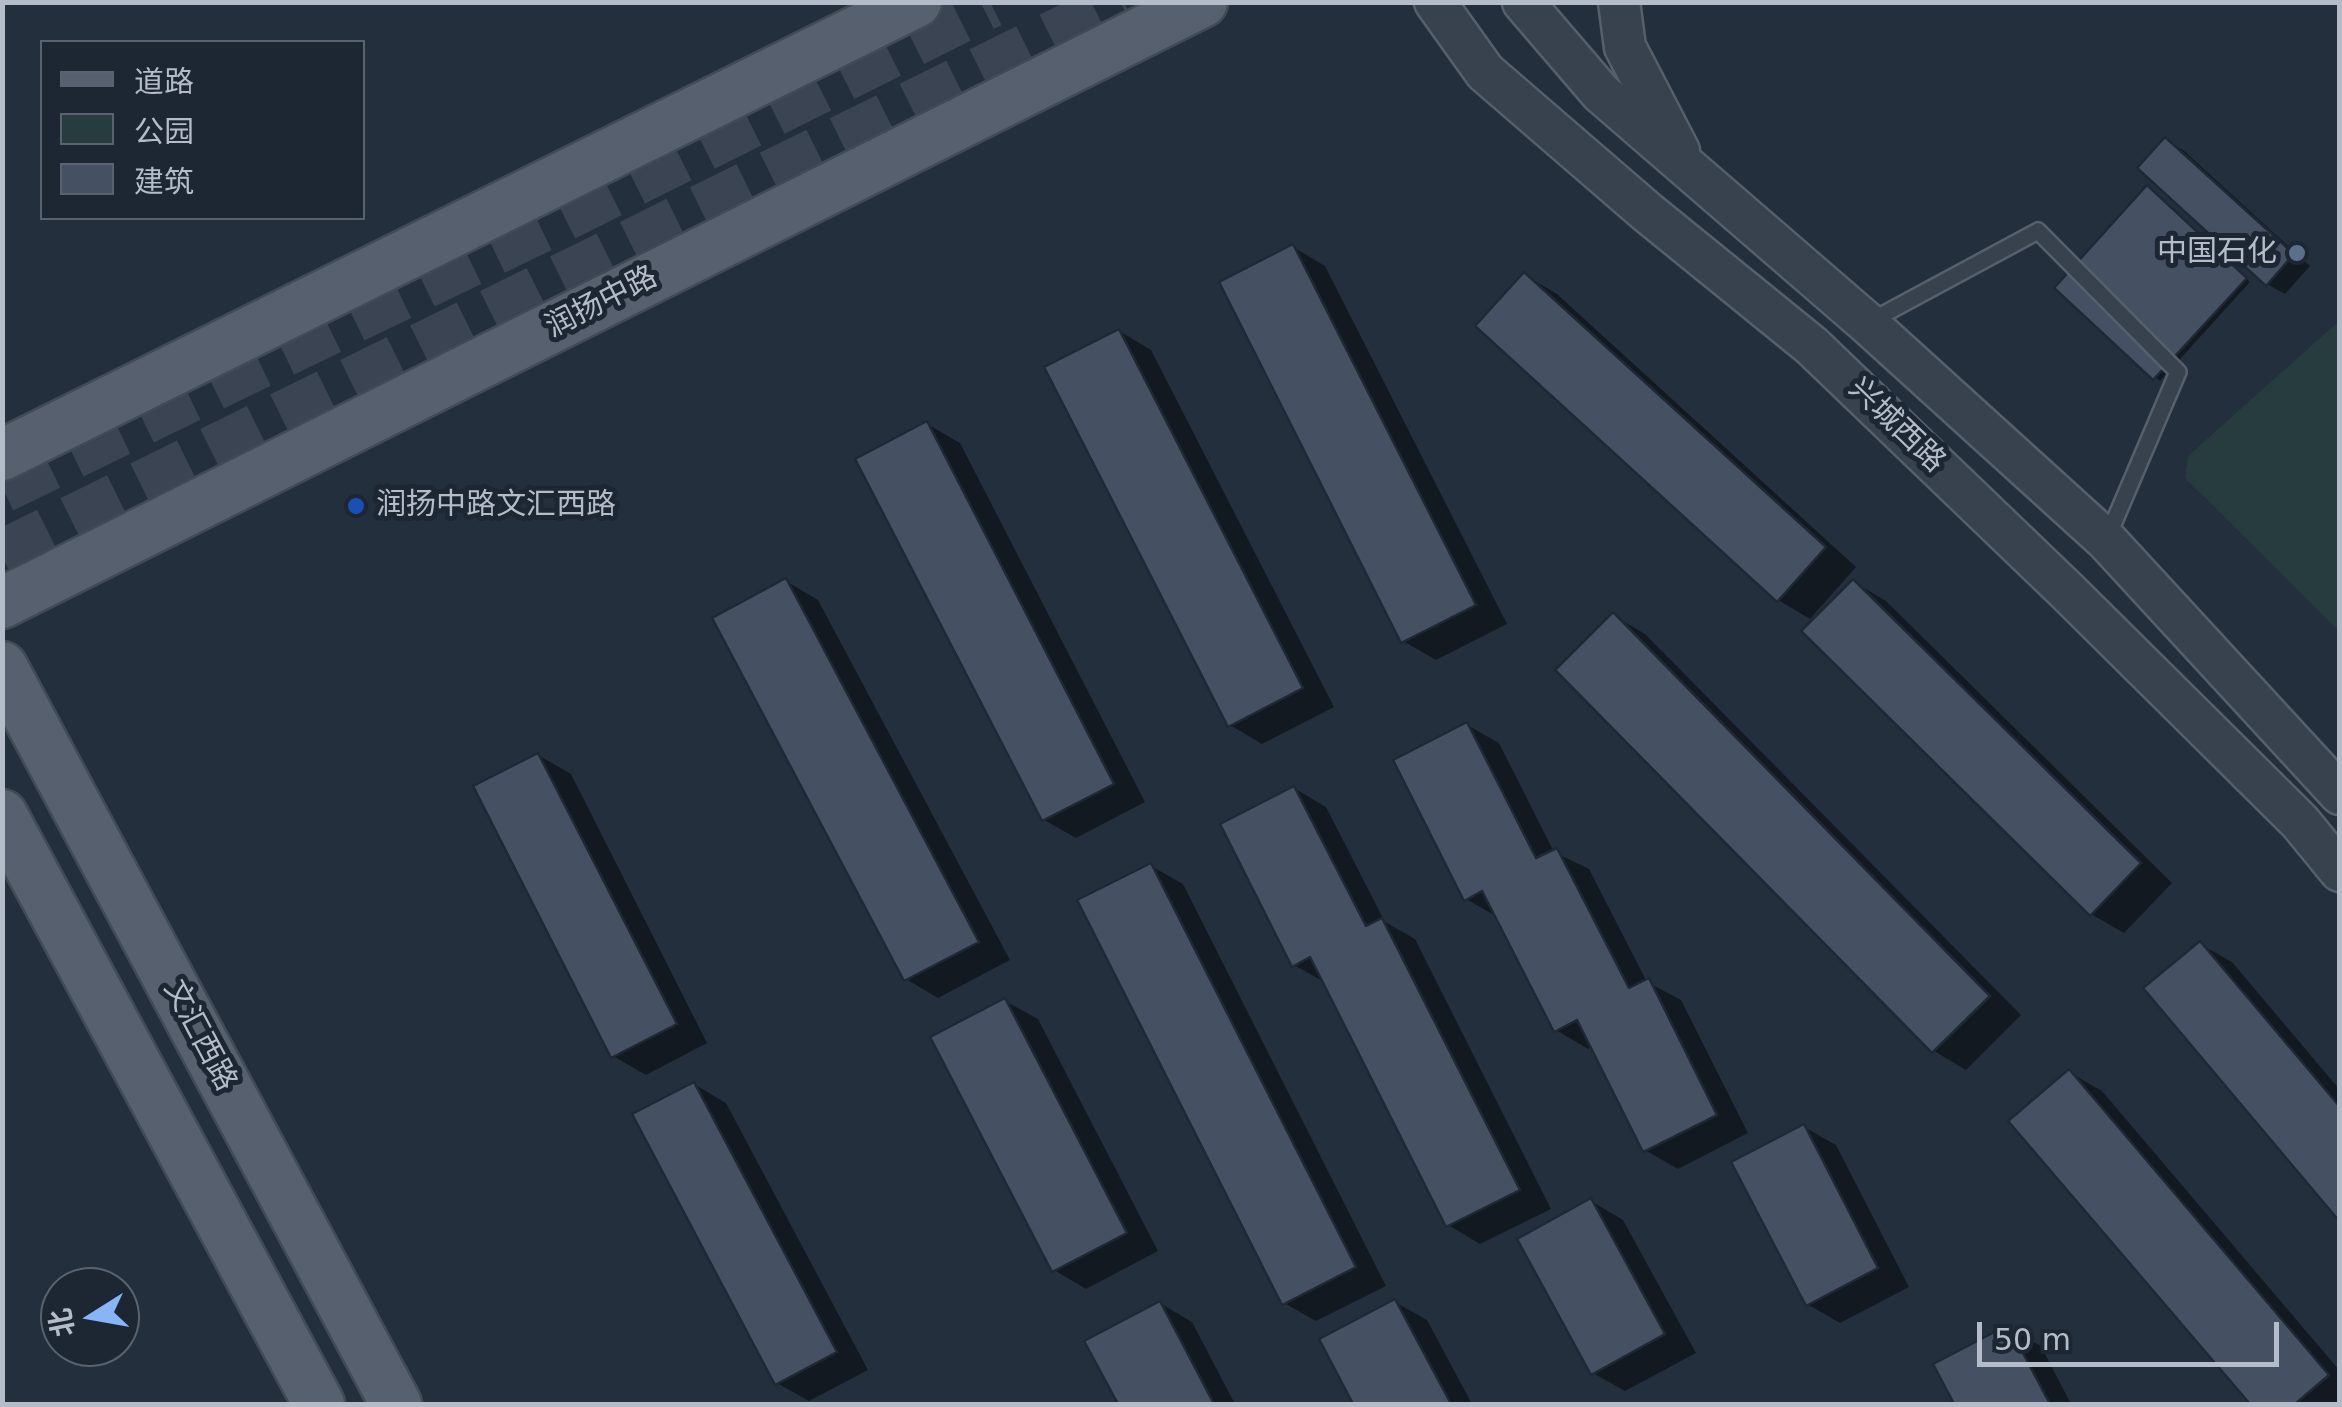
<!DOCTYPE html>
<meta charset="utf-8">
<style>
body{margin:0}
#map{position:relative;width:2342px;height:1407px;overflow:hidden;background:#242f3e;font-family:"DejaVu Sans","Noto Sans SC",sans-serif}
canvas{display:block}
.frame{position:absolute;inset:0;border:5px solid #b4bcc9;pointer-events:none}
.legend{position:absolute;left:40px;top:40px;width:325px;height:180px;box-sizing:border-box;background:#1d2633;border:2px solid #59626f;margin:0;padding:12px 18px;list-style:none;font-size:30px;color:#b4bcc9}
.legend li{display:flex;align-items:center;gap:20px;height:50px}
.legend b{width:50px;border:2px solid #59626f}
.north{position:absolute;left:40px;top:1267px;width:100px;height:100px;box-sizing:border-box;background:#1d2633;border:2px solid #59626f;border-radius:50%;rotate:259deg;font-size:28px;font-weight:700;line-height:40px;text-align:center;color:#b4bcc9}
.north::after{content:'';display:block;margin:auto;width:35px;height:45px;background:#8ab4f8;clip-path:polygon(50% 0,100% 100%,50% 72%,0 100%)}
.scale{position:absolute;left:1977px;top:1322px;width:302px;height:45px;box-sizing:border-box;border:5px solid #b4bcc9;border-top:0;padding-left:12px;font-size:30px;line-height:35px;white-space:nowrap;color:#b4bcc9;-webkit-text-stroke:8px #1d2633;paint-order:stroke}
</style>
<div id="map">
<canvas width="2342" height="1407"></canvas>
<div class="frame"></div>
<ul class="legend">
<li><b style="height:12px;background:#56606e"></b>道路</li>
<li><b style="height:28px;background:#263c3f"></b>公园</li>
<li><b style="height:28px;background:#455162"></b>建筑</li>
</ul>
<div class="north">北</div>
<div class="scale">50 m</div>
</div>
<script>
const context = document.querySelector('canvas').getContext('2d');
context.lineJoin = 'round';
function paint(path, color) { context.fillStyle = color; context.fill(path, 'evenodd'); }
const toPath = rows => new Path2D(rows.map(r => 'M' + r).join(''));
function trace(path, color, width, dash) { context.strokeStyle = color; context.lineWidth = width; context.lineCap = dash ? 'butt' : 'round'; context.setLineDash(dash || []); context.stroke(path); }
function write(font, color, halo, rows, align = 'center') {
  context.font = font + ' "DejaVu Sans","Noto Sans SC",sans-serif'; context.lineWidth = 10; context.setLineDash([]); context.textBaseline = 'middle'; context.strokeStyle = halo; context.fillStyle = color; for (const [text, x, y, turn = 0] of rows) {
    context.save(); context.translate(x, y); context.rotate((+turn || 0) * Math.PI / 180); context.textAlign = isNaN(turn) ? turn : align; if (halo) context.strokeText(text, 0, 0); context.fillText(text, 0, 0); context.restore();
  }
}
const green = toPath([
 [2339,321,2339,631,2185,478,2188,456]
]);
const shadow = toPath([
 [2165,140,2183,150,2310,266,2285,294,2267,284],
 [2153,191,2250,282,2160,381,2057,288],
 [1293,247,1325,266,1507,624,1436,660,1403,641],
 [1525,275,1557,294,1856,567,1810,619,1778,600],
 [1119,331,1151,350,1334,707,1262,744,1230,725],
 [927,424,960,443,1145,802,1076,838,1044,820],
 [786,581,818,600,1010,960,938,998,906,979],
 [1854,582,1886,601,2172,883,2124,933,2091,914],
 [1613,615,1645,634,2021,1015,1966,1070,1934,1051,1559,670],
 [1467,725,1499,743,1554,852,1589,869,1647,982,1681,1000,1748,1133,1678,1169,1645,1150,1593,1046,1588,1049,1556,1030,1499,918,1466,899],
 [538,755,571,774,707,1043,646,1075,613,1056],
 [1294,788,1326,807,1385,922,1415,939,1551,1209,1480,1244,1448,1225,1326,983,1294,965],
 [1151,866,1183,884,1386,1286,1316,1321,1284,1303],
 [2200,944,2232,962,2340,1090,2340,1218],
 [1005,1001,1038,1019,1158,1251,1086,1289,1054,1270],
 [2069,1072,2102,1091,2340,1371,2340,1404,2253,1404,2012,1121],
 [694,1084,726,1103,868,1370,809,1401,777,1383],
 [1804,1127,1836,1145,1909,1287,1840,1323,1807,1304],
 [1591,1201,1623,1220,1696,1353,1625,1391,1593,1373],
 [1395,1302,1427,1320,1472,1404,1356,1404,1322,1340],
 [1160,1303,1192,1322,1235,1404,1121,1404,1088,1342],
 [2008,1328,2041,1346,2071,1404,1957,1404,1936,1365]
]);
const building = toPath([
 [2165,137,2294,254,2266,286,2137,168,2165,137],
 [2147,185,2247,278,2153,380,2054,288,2147,185],
 [1293,244,1476,605,1401,643,1219,282,1293,244],
 [1524,272,1826,547,1777,602,1475,326,1524,272],
 [1119,329,1303,688,1228,727,1044,367,1119,329],
 [927,421,1114,784,1042,821,855,459,927,421],
 [786,578,979,942,904,981,712,618,786,578],
 [1853,579,2141,863,2090,916,1801,631,1853,579],
 [1613,612,1990,996,1932,1053,1555,670,1613,612],
 [1467,722,1536,858,1557,848,1629,988,1649,978,1717,1115,1643,1152,1577,1020,1554,1032,1482,891,1464,901,1393,760,1467,722],
 [538,753,677,1024,611,1058,473,786,538,753],
 [1294,786,1366,926,1382,918,1520,1190,1446,1227,1310,957,1292,967,1220,824,1294,786],
 [1151,863,1356,1267,1282,1305,1077,900,1151,863],
 [2200,941,2340,1107,2340,1222,2143,988,2200,941],
 [1005,998,1127,1233,1052,1272,930,1037,1005,998],
 [2069,1069,2329,1375,2295,1404,2250,1404,2008,1121,2069,1069],
 [694,1082,837,1352,775,1385,632,1114,694,1082],
 [1804,1124,1878,1268,1806,1306,1731,1162,1804,1124],
 [1591,1198,1665,1334,1591,1375,1517,1239,1591,1198],
 [1395,1299,1451,1404,1353,1404,1319,1339,1395,1299],
 [1160,1301,1214,1404,1118,1404,1084,1341,1160,1301],
 [2008,1325,2050,1404,1954,1404,1933,1364,2008,1325]
]);
const trunkTunnel = toPath([
 [2,487,556,219,990,2],
 [2,556,1124,2]
]);
const service = toPath([
 [1871,321,2038,231,2178,372,2108,536]
]);
const tertiary = toPath([
 [1435,2,1485,72,1647,212,1812,346,2067,591,2300,822,2340,871],
 [1523,2,1601,93,1867,323,2106,540,2340,794],
 [1619,2,1625,47,1679,151]
]);
const primary = toPath([
 [2,455,916,2],
 [2,603,1202,2],
 [2,667,396,1404],
 [2,815,319,1404]
]);
const markers = [
 [2297,253,10,"#5c6f8a"],
 [356,506,10,"#1a4fb4"]
];
const poiNames = [
 ["中国石化",2277,253],
 ["润扬中路文汇西路",376,506,"left"]
];
const streetNames = [
 ["润扬中路",602,303,-27],
 ["兴城西路",1896,426,44],
 ["文汇西路",199,1036,62]
];
paint(green, '#263c3f');
paint(shadow, '#0007');
paint(building, '#455162');
trace(building, '#1f2835', 2.5);
trace(trunkTunnel, '#3a4453', 52, [52, 26]);
trace(service, '#565f6c', 20);
trace(tertiary, '#565f6c', 45);
trace(primary, '#414a57', 55);
trace(service, '#38414e', 15);
trace(tertiary, '#38414e', 40);
trace(primary, '#56606e', 50);
for (const [x, y, r, color] of markers) { const dot = new Path2D(); dot.arc(x, y, r, 0, 2 * Math.PI); context.fillStyle = color; context.fill(dot); trace(dot, '#1d2633', 4); }
write('30px', '#b4bcc9', '#1d2633', poiNames, 'right');
write('30px', '#b4bcc9', '#1d2633', streetNames);
</script>
